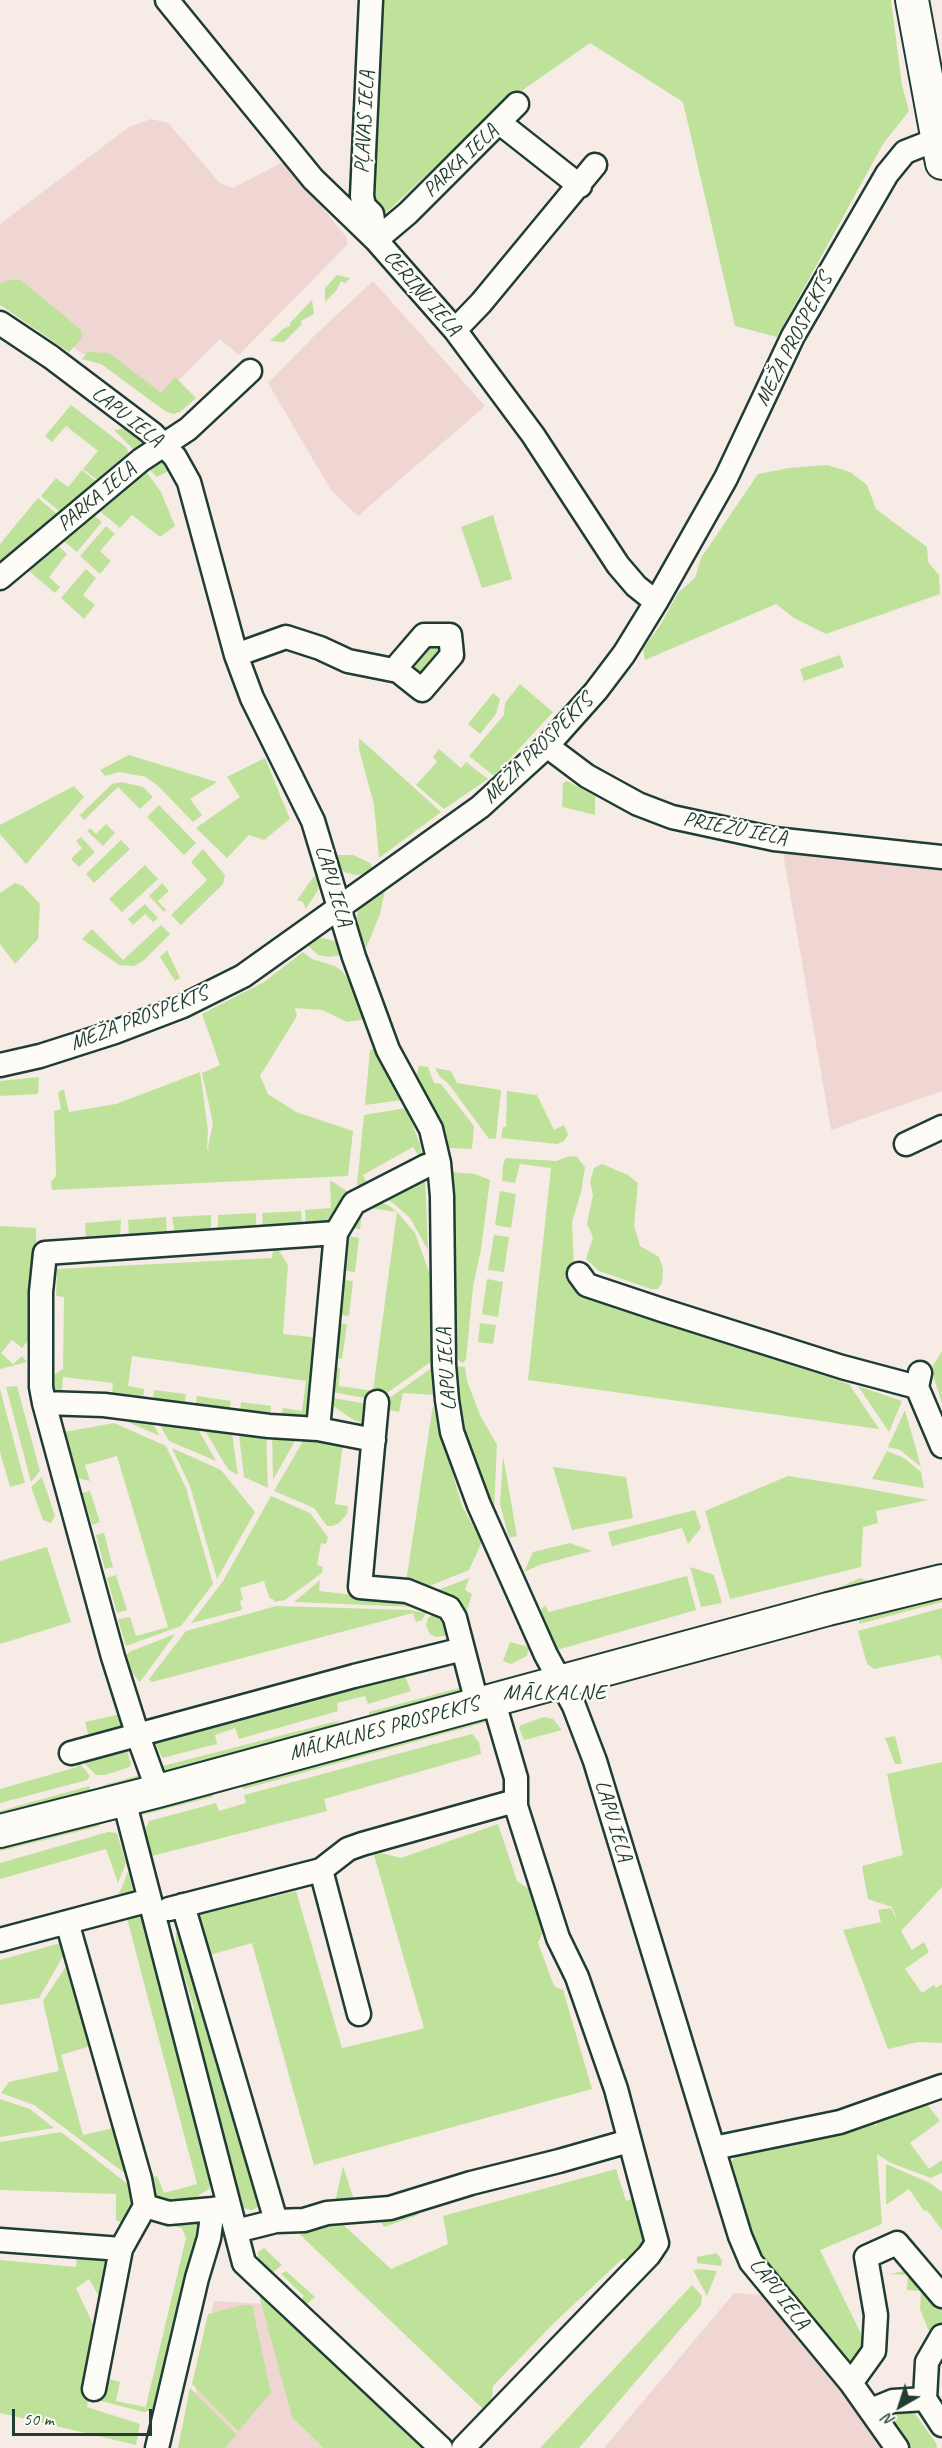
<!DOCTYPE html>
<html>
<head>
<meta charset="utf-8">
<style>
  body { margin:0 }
  #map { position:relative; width:942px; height:2448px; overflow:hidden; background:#f7ebe6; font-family:Caveat,sans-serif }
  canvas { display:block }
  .north { position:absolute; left:870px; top:2376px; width:60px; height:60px; -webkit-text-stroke:4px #fdfcf7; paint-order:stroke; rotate:219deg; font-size:16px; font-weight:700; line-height:24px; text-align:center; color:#1f3d34 }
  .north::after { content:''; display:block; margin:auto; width:21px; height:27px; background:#1f3d34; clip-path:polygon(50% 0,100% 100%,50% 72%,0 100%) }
  .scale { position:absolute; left:12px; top:2409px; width:140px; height:27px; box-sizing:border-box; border:3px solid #1f3d34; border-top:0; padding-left:8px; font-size:18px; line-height:21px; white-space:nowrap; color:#1f3d34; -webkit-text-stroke:4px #fdfcf7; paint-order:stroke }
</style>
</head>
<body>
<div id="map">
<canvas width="942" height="2448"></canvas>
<div class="north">N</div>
<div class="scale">50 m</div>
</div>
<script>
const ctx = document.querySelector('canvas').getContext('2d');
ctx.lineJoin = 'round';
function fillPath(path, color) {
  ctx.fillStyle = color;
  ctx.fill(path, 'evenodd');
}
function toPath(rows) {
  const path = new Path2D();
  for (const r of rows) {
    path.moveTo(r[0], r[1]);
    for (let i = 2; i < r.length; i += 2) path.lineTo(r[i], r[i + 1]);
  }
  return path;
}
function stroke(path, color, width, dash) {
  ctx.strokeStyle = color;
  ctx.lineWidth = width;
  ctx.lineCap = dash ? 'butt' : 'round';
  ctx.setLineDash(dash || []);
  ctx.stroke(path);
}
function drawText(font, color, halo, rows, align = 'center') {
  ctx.font = font + ' Caveat,sans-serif';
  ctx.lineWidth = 4.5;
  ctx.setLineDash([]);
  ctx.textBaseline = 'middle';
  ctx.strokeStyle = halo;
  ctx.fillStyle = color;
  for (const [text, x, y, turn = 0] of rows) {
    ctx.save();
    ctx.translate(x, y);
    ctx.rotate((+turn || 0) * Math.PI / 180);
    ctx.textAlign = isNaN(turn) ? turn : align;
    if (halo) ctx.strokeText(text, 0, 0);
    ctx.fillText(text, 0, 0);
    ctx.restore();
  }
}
fillPath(toPath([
  [151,119,168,123,220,183,233,188,285,161,347,238,347,245,239,355,220,339,174,385,177,407,98,357,86,356,0,296,0,224,129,127],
  [373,281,485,406,358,516,331,490,268,383,315,335],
  [782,847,942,868,942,1091,831,1130],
  [734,2293,763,2295,840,2386,883,2448,604,2448],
  [214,2301,265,2304,418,2448,184,2448]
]), '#f0d6d2');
fillPath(toPath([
  [379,0,891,0,902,85,909,111,883,144,777,337,735,326,683,102,590,43,497,108,387,212,375,207],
  [337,275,350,278,345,283,341,281,336,291,325,302,325,288],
  [8,280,21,280,81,330,82,338,69,352,0,305,0,284],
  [312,300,314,314,301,321,302,324,284,342,270,341,283,329,290,326,290,323],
  [88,352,109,353,161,393,175,377,196,398,180,412,173,414,165,411,101,364,82,359],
  [71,405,126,447,130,456,103,479,96,479,83,469,98,451,66,426,52,442,45,436],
  [139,426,146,438,146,443,137,453,114,430],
  [158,458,166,459,178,466,157,477,150,470,148,462],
  [827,465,850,472,867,485,876,509,927,547,928,562,939,575,940,594,826,634,794,618,776,604,645,660,643,649,661,624,678,593,695,578,701,558,758,474,789,468],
  [143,467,161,492,175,526,160,537,132,515,120,528,96,508],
  [82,470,97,482,65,516,41,496,56,478,68,487],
  [38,498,62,518,0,566,0,544],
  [91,513,102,522,77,552,61,539],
  [493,515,512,579,482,588,461,527],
  [106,526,115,534,100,551,111,561,100,574,80,556],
  [55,543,67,554,49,577,60,587,55,593,23,566],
  [86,569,96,578,83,595,95,605,84,619,61,598],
  [437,644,443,653,423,673,419,672,415,668,416,662,429,645],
  [840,655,844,667,804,681,800,669],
  [520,684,553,712,494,776,469,756,504,715,505,703],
  [493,693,500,699,496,714,480,734,468,724],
  [359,738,441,812,379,858,374,805,359,749],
  [439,749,461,768,466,762,488,779,444,809,416,785,437,762,433,757],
  [129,755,217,782,190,799,202,815,193,822,158,786,146,777,120,772,105,776,100,770],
  [265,758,290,819,264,840,249,835,227,858,196,828,240,797,227,777],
  [567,781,595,796,595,815,562,807,563,783],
  [122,782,143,787,153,797,140,809,118,787,84,820,80,815,112,784],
  [74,786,84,797,26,864,0,834,0,825],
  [159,805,196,843,184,855,147,817],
  [106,824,115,833,103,846,87,831,90,828,96,834],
  [81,837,95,852,79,867,71,859,82,848,76,841],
  [121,840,130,849,94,883,86,874],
  [203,849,225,875,223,884,181,925,171,915,207,880,191,862],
  [335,855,353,855,370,863,374,870,363,874,355,875,344,872,331,858],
  [145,865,158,879,122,912,109,899],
  [314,876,319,882,318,890,306,909,303,902,297,900],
  [15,883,23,886,40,904,38,939,15,964,0,944,0,893],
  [162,883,169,891,158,901,166,910,164,912,149,896],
  [384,889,385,890,380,914,367,946,363,949,355,927,358,911],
  [145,904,158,918,153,922,145,914,133,925,128,919],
  [161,925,170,934,144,960,134,966,119,965,82,939,92,929,123,960],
  [323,938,334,941,342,948,345,954,330,957,318,955,304,942],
  [167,950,180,978,175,981,160,957],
  [303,952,312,959,335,966,342,971,349,981,366,1019,347,1022,322,1010,295,1008,297,1016,260,1076,268,1094,296,1112,353,1131,348,1176,52,1190,51,1182,56,1176,54,1111,61,1109,58,1093,61,1090,64,1090,69,1112,116,1104,200,1072,208,1130,207,1148,209,1155,208,1147,213,1123,202,1073,220,1065,202,1014,264,982],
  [377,1047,402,1100,365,1105,370,1050],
  [419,1066,428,1067,434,1083,441,1084,474,1126,472,1149,448,1148,439,1122,416,1077],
  [435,1068,451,1071,457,1083,501,1090,496,1138,489,1139,448,1083,440,1077],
  [39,1077,38,1094,0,1096,0,1081],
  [507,1091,537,1095,554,1130,564,1125,568,1135,564,1141,557,1144,501,1138,503,1127,506,1127],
  [406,1108,420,1144,423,1162,413,1147,363,1175,368,1185,363,1187,357,1185,364,1115],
  [570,1156,577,1157,585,1167,581,1192,572,1222,575,1292,849,1384,879,1429,528,1380,551,1168,520,1164,515,1183,502,1181,503,1164,506,1158,556,1161],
  [602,1164,628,1175,638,1183,634,1225,640,1246,659,1257,663,1269,662,1283,658,1289,651,1289,599,1271,586,1259,593,1237,587,1224,593,1195,590,1182,594,1168],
  [450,1172,475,1174,490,1180,481,1249,473,1287,466,1360,462,1363,457,1359,453,1330],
  [425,1175,428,1250,410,1218,393,1203,378,1195],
  [330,1180,353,1195,332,1222,306,1227,305,1210,331,1208],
  [500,1191,516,1194,511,1228,495,1225],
  [373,1199,390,1206,396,1212,363,1207,360,1229,345,1228,347,1217,356,1206,366,1200],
  [301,1211,302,1227,263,1230,262,1213],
  [397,1212,415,1233,429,1272,432,1361,377,1400,337,1393,327,1386,328,1365,340,1368,339,1386,373,1391],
  [256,1213,256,1230,218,1231,218,1215],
  [211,1215,211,1232,175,1235,172,1217],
  [166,1217,167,1234,129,1237,128,1220],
  [121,1220,120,1237,86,1238,85,1223],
  [0,1226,36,1228,37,1323,37,1330,22,1348,12,1340,1,1353,13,1364,22,1356,27,1362,0,1369],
  [344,1235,359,1238,355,1272,340,1270],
  [494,1235,509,1237,504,1272,488,1270],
  [274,1243,288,1265,283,1334,321,1338,310,1416,306,1422,280,1421,283,1408,302,1411,306,1381,132,1356,128,1386,144,1389,143,1401,112,1398,113,1383,63,1377,62,1392,51,1389,49,1378,63,1369,64,1297,56,1296,57,1269,272,1258],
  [337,1279,353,1281,349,1316,333,1314],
  [487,1279,503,1282,498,1317,482,1314],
  [333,1322,347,1324,342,1359,328,1357],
  [480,1323,496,1325,493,1344,478,1342],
  [942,1351,942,1403,931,1369],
  [456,1366,465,1367,467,1381,480,1415,497,1445,494,1511,464,1432],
  [433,1367,434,1395,403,1393,399,1412,380,1409,381,1404],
  [17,1386,40,1471,31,1482,6,1387],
  [858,1386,902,1401,889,1432],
  [0,1389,25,1483,10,1487,0,1452],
  [154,1390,186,1394,184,1407,153,1403],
  [197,1396,231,1401,229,1413,195,1409],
  [327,1397,368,1404,366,1425,352,1419,332,1405],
  [241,1402,271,1406,270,1418,240,1415],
  [433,1405,462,1506,482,1542,469,1570,427,1587,406,1582],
  [905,1410,921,1467,900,1450,888,1447],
  [146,1413,160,1436,116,1417],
  [155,1416,193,1420,216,1461,169,1441],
  [200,1422,231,1426,238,1475,229,1470,224,1463],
  [114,1423,166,1446,186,1488,213,1584,181,1626,126,1646,118,1619,130,1617,136,1636,168,1627,117,1456,85,1465,90,1481,77,1478,64,1432],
  [238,1427,266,1430,268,1488,244,1477],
  [272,1431,299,1434,273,1480],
  [306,1436,343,1443,335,1504,348,1506,347,1514,339,1523,332,1526,327,1526,314,1508,274,1491],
  [172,1448,221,1470,255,1512,217,1579,190,1486],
  [887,1451,904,1458,921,1472,924,1488,872,1479],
  [503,1456,517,1536,509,1538,500,1504],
  [553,1467,626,1477,633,1518,572,1530],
  [788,1476,858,1487,928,1500,876,1511,878,1523,863,1527,861,1567,730,1599,705,1511],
  [42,1477,55,1516,51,1523,43,1520,31,1487],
  [90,1491,100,1522,92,1525,82,1493],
  [271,1496,310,1513,328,1537,326,1544,321,1543,317,1565,323,1567,322,1573,285,1600,274,1602,273,1599,270,1599,264,1581,240,1588,243,1600,240,1601,242,1610,191,1623,223,1581],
  [695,1510,701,1528,688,1544,682,1528,612,1546,608,1532],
  [104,1533,113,1567,105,1569,96,1535],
  [570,1543,592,1551,542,1564,524,1572,533,1552],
  [47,1547,71,1622,0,1644,0,1561],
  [690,1567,714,1575,722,1603,701,1607],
  [116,1575,127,1610,117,1613,107,1578],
  [687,1576,696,1610,557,1650,541,1610,545,1605,549,1612],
  [469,1578,465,1590,472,1594,464,1620,435,1591],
  [860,1578,868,1581,871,1588,831,1599,831,1591],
  [320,1580,319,1591,415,1602,415,1607,294,1602],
  [942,1592,942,1602,859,1624,859,1619,864,1612],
  [276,1606,410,1610,426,1613,422,1620,416,1622,413,1613,152,1682,149,1679,186,1631],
  [942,1608,942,1661,940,1655,874,1669,867,1664,858,1631],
  [433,1614,437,1615,449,1635,436,1637,430,1634,426,1625,428,1618],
  [175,1634,140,1682,128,1669,125,1657,129,1652],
  [510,1642,529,1647,527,1656,511,1664,503,1661],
  [403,1672,411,1691,368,1704,365,1696,337,1703,338,1711,239,1739,235,1728,215,1735,217,1744,162,1758,153,1738],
  [463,1687,459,1697,406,1709,369,1715,369,1712],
  [120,1714,124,1734,91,1745,85,1722],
  [485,1716,490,1721,244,1789,240,1786,271,1767],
  [544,1717,553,1719,562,1730,524,1740,519,1728,521,1725],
  [341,1720,322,1732,164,1779,159,1767],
  [472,1734,479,1742,481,1754,324,1799,327,1811,152,1856,145,1830,149,1821,216,1803,219,1811,246,1803,244,1795],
  [895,1736,902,1764,895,1764,885,1738],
  [126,1748,131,1763,130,1767,105,1775,96,1775,80,1759],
  [77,1760,90,1776,87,1780,0,1803,0,1789,77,1767,75,1762],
  [942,1762,942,1887,901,1931,912,1950,924,1942,929,1952,905,1969,922,1993,934,1985,936,1988,942,1984,942,2043,918,2042,888,2049,843,1930,881,1922,878,1910,891,1908,898,1923,892,1907,868,1899,862,1866,903,1855,887,1774],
  [140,1775,138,1784,103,1794,101,1788,104,1785],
  [89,1786,93,1797,0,1821,0,1811],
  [214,1793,212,1797,138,1816,139,1810],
  [97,1816,100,1826,0,1851,0,1842],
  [498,1824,517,1881,534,1892,544,1929,538,1943,554,1986,563,1990,592,2089,314,2165,252,1943,206,1956,189,1906,265,1886,269,1898,296,1891,342,2048,418,2030,424,2028,374,1855,381,1853,401,1858],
  [108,1832,117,1833,126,1863,118,1883,106,1849,0,1879,0,1863],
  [128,1871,133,1891,117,1898,124,1882],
  [140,1910,211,2180,209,2189,186,2203,161,2202,153,2196,147,2179,157,2176,164,2193,197,2184,125,1911],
  [184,1926,264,2204,252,2210,241,2208,190,2020,194,2008,176,1949,176,1933],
  [64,1942,66,1951,39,1998,0,2005,0,1960],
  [69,1962,90,2046,61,2055,83,2135,113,2128,131,2178,34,2105,1,2093,9,2082,59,2071,43,2001],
  [0,2099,30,2109,54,2128,0,2137],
  [926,2103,940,2121,910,2143,929,2169,942,2160,942,2173,931,2178,891,2163,877,2154,882,2224,820,2250,868,2348,851,2376,758,2256,730,2164,738,2152,874,2118,875,2127,881,2118],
  [61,2132,134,2189,134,2204,125,2225,116,2220,116,2194,0,2190,0,2142],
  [886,2164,930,2183,942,2192,942,2230,927,2210,924,2211,909,2189,886,2205],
  [343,2166,355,2203,334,2207],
  [616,2169,626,2201,636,2198,649,2234,636,2260,622,2259,553,2324,493,2386,492,2400,483,2409,293,2228,336,2218,391,2269,448,2244,443,2216],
  [416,2208,418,2215,384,2227,379,2219],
  [199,2219,201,2225,160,2402,149,2411,144,2412,101,2401,99,2396,103,2377,120,2382,116,2401,145,2407,145,2410,186,2238,182,2228,164,2224,164,2221],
  [264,2248,282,2265,271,2274,258,2262,258,2252],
  [78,2251,112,2255,106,2290,98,2295,89,2279,76,2288,97,2333,87,2407,140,2424,136,2445,0,2413,0,2260,76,2267],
  [717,2253,722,2261,721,2266,697,2263,697,2257],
  [700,2269,717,2271,707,2296,693,2270],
  [909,2270,942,2310,942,2324,932,2339,920,2309,921,2291,907,2290,908,2275,890,2274],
  [286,2271,315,2297,303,2307,299,2302,304,2296,281,2274],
  [692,2285,702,2296,701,2305,579,2448,540,2448],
  [258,2291,421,2448,324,2448,292,2417],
  [243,2305,252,2305,271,2393,238,2431,192,2384,208,2314],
  [190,2388,237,2435,224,2448,178,2448],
  [893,2408,911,2408,936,2443,937,2448,909,2448,888,2419]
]), '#bfe29b');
const street = toPath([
  [167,0,313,179,376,240,455,330,533,435,618,565,636,586,656,602],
  [371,0,362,196,364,206,372,214,376,239],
  [500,123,580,186],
  [376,240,408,213,517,104],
  [0,323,51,357,153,434,175,457,189,482,236,655,252,698,313,821,354,957,388,1050,431,1129,439,1163,442,1196,444,1365,447,1400,452,1432,479,1505,546,1655,574,1706,595,1761,740,2236,751,2262,851,2383,897,2448],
  [455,330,481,303,595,165],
  [0,578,141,460,188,429,250,371],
  [236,655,286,637,320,648,348,661,398,671,399,664,424,635,450,635,452,655,422,690,398,671],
  [547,746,587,776,638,804,672,817,774,839,942,857],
  [0,1065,40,1056,115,1032,183,1006,243,976,480,807,547,746,596,691,624,654,656,602,726,478,793,336,887,174,905,152,938,139],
  [906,1144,942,1127],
  [579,1274,587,1285,662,1310,842,1367,917,1387],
  [920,1373,917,1387,942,1446],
  [377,1402,360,1587,407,1591,449,1608,455,1618,477,1703],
  [44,1403,113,1657,138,1736,158,1791],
  [318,1429,269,1426,104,1405,44,1403,41,1387,41,1292,45,1253,336,1233],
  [374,1440,318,1429,336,1233,354,1203,426,1166,439,1163],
  [71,1753,354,1676,463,1649],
  [124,1800,244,2263,441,2448],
  [321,1870,348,1849,362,1844,515,1801],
  [183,1905,276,2221],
  [169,1909,321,1870,359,2014],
  [67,1922,140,2179,145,2206,121,2249,94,2389],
  [0,1940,150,1900],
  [714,2148,840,2122,942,2086],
  [145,2206,169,2213,213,2209,228,2206],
  [236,2231,276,2221,304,2220,327,2213,390,2208,471,2183,559,2161,629,2141],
  [0,2240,121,2249],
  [851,2383,874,2351,876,2315,866,2257,897,2243,942,2296],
  [925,2399,927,2362,942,2336],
  [871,2410,893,2401,925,2399,942,2425],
  [157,2448,197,2278,209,2238,213,2209],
  [463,2448,649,2255,657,2243,616,2089,577,1977,558,1938,516,1806,516,1778,493,1699]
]);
const secondary = toPath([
  [912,0,942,163],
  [0,1831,158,1791,828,1609,942,1581]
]);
stroke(street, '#1f3d34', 27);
stroke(secondary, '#1f3d34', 36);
stroke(street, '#fdfcf7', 22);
stroke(secondary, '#fdfcf7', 32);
drawText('21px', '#1f3d34', '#fdfcf7', [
  ["PĻAVAS IELA",365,122,-87],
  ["PARKA IELA",461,161,-44],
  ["CERIŅU IELA",422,293,49],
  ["MEŽA PROSPEKTS",794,340,-63],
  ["LAPU IELA",127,417,38],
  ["PARKA IELA",97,497,-40],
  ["MEŽA PROSPEKTS",538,749,-45],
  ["PRIEŽU IELA",735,829,11],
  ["LAPU IELA",333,886,73],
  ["MEŽA PROSPEKTS",139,1019,-21],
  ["LAPU IELA",447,1369,-94],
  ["MĀLKALNES PROSPEKTS",384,1729,-15],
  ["LAPU IELA",613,1821,73],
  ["LAPU IELA",779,2294,52]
]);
ctx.letterSpacing = '1.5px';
drawText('22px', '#1f3d34', '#fdfcf7', [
  ["MĀLKALNE",555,1693]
]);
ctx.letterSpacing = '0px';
</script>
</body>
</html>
